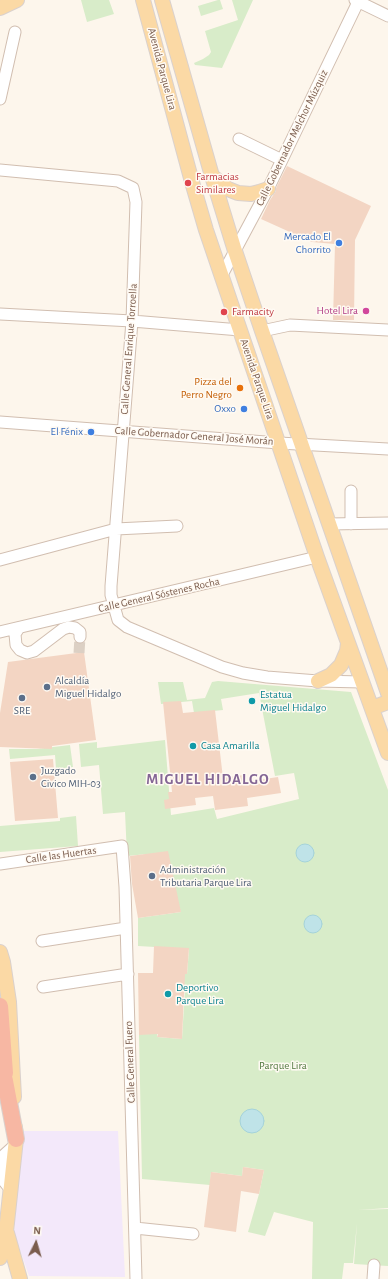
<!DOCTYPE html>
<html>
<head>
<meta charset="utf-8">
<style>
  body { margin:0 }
  #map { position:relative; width:388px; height:1279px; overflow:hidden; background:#fdf6ec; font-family:"Alegreya Sans",sans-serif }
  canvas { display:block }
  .north { position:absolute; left:16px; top:1223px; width:40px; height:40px; -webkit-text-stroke:3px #fffaf3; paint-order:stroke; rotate:5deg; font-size:11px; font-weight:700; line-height:16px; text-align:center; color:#7a5c4d }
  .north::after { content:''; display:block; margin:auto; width:14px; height:18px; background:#7a5c4d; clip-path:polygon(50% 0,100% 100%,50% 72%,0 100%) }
</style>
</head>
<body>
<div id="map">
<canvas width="388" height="1279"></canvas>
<div class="north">N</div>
</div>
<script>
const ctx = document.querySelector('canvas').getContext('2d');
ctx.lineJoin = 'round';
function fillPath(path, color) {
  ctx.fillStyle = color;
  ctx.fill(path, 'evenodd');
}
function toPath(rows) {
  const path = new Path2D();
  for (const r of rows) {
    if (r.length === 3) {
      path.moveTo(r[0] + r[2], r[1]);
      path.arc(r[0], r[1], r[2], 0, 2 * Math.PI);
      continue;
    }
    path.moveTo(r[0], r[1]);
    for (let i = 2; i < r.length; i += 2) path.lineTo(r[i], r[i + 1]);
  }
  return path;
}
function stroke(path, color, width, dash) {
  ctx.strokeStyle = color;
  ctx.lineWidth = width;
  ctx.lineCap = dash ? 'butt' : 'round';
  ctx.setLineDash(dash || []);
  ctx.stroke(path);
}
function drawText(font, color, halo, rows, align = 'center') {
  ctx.font = font + ' "Alegreya Sans",sans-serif';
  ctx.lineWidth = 3;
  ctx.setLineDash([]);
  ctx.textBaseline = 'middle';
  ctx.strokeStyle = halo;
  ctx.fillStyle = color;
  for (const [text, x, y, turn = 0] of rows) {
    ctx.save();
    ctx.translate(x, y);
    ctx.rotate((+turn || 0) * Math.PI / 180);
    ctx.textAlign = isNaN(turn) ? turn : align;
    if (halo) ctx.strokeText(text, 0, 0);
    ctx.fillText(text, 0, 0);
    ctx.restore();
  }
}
fillPath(toPath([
  [22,1131,118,1131,125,1277,29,1276,14,1233]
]), '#f3e8fa');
fillPath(toPath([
  [81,0,109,0,114,14,87,22],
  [218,0,220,0,223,9,201,16,198,6],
  [232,0,253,0,222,68,195,65,194,63,203,59,209,55,211,52,205,31,238,20],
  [218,681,351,692,388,790,388,1208,358,1210,388,1209,388,1266,354,1264,357,1223,353,1263,344,1263,342,1279,312,1279,313,1222,274,1212,265,1236,248,1232,259,1194,264,1170,243,1167,242,1176,211,1172,210,1185,142,1179,139,1035,160,1000,157,1037,182,1039,185,989,166,973,187,974,189,949,138,946,138,918,181,912,147,854,127,856,125,812,103,814,99,765,81,767,79,744,97,742,97,748,165,740,171,815,214,808,217,819,299,799,294,773,275,776,259,693,221,699,223,710,194,713,192,701,161,704,158,682,183,682,187,700,205,698,212,682],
  [70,745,73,767,56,769,55,755,10,759,9,749,37,749],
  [76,816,78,846,0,852,0,826,60,821,60,818]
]), '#d8ecc9');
const water = toPath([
  [305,853,9],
  [313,924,9],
  [252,1121,12]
]);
fillPath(water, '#bfe3e8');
stroke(water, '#a5d3da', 1);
fillPath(toPath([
  [287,166,371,206,355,240,354,320,333,320,335,244,312,242,261,219,270,200,276,191,276,188],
  [84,652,96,740,52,746,52,749,0,747,0,713,8,662],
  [181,701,183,713,215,710,223,778,244,775,245,782,278,777,281,793,247,798,248,806,215,810,213,796,195,798,196,805,165,809,164,800,169,799,168,792,172,792,163,702],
  [53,759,58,818,15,821,10,762],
  [168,851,181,912,138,918,132,884,130,856],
  [154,946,189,948,187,974,185,974,182,1039,157,1037,158,1034,139,1035,138,973,153,973],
  [243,1167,264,1170,259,1194,241,1191,236,1232,204,1227,211,1172,242,1176]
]), '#f3d5c3');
stroke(toPath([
  [79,653,80,637]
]), '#dcd0c4', 11, [11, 5.5]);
const minor = toPath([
  [355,0,388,16],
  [0,99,15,32],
  [239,139,282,160],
  [0,170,118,181,133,188,136,202,132,321,111,586,111,595,118,620,127,627,222,667,243,673,267,677,318,681,362,682],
  [222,275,268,189,359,0],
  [0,314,132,321,240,330],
  [262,331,290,325,388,330],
  [0,422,279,443,388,449],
  [329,524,388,523],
  [351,524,351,491],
  [0,560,116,529,177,526],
  [19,628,15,634,16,645,20,650,27,653,34,651,63,629,69,627,75,628,80,632,80,637],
  [0,632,317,557],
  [0,864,122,846,125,887,136,1279],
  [42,941,126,928],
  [43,987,128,974],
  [11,1190,2,1179,4,1155,15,1145],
  [135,1228,193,1234],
  [373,1279,374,1265]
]);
const major = toPath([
  [143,0,192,182,206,230,317,557,388,753],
  [162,0,212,176,235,251,262,331,388,693],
  [0,8,17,0],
  [212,176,228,189,238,193,251,194,259,192,268,189],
  [318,681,331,675,341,665,347,651,348,643],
  [372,708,388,702],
  [0,952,3,962,9,1002,14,1097],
  [7,1233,20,1279],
  [0,1258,6,1232,16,1139,15,1127]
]);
const highway = toPath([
  [0,1006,5,1073],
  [0,1063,5,1081,16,1139]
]);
stroke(minor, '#d1beb0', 13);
stroke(major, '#dad1cd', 16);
stroke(highway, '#dad1cd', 18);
stroke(minor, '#fff', 11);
stroke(major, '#fbd9a5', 14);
stroke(highway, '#f7b7a3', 16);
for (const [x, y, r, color] of [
  [188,183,4,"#e0444e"],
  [339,243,4,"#3f7fe0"],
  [366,311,4,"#d1479c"],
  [224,312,4,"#e0444e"],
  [240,388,4,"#e8710a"],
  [244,409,4,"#3f7fe0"],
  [91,432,4,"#3f7fe0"],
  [47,687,4,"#5c6f8a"],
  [22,698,4,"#5c6f8a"],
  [252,701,4,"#0f9aa8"],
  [193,746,4,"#0f9aa8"],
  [33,777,4,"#5c6f8a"],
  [152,876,4,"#5c6f8a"],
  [168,994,4,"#0f9aa8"]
]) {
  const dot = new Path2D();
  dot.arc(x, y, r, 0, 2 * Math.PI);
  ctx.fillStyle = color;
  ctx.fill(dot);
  stroke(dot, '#fffaf3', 1.5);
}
drawText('11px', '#7a5c4d', '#fffaf3', [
  ["Avenida Parque Lira",162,69,75],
  ["Calle Gobernador Melchor Múzquiz",292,138,-64],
  ["Calle General Enrique Torroella",129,349,-86],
  ["Avenida Parque Lira",257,379,71],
  ["Calle Gobernador General José Morán",194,436,4],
  ["Calle General Sóstenes Rocha",159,595,-13],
  ["Calle las Huertas",61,855,-8],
  ["Calle General Fuero",130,1062,-92]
]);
drawText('11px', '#be3a42', '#fffaf3', [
  ["Farmacias",196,177],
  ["Similares",196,190],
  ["Farmacity",232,312]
], 'left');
drawText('11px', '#366cbe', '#fffaf3', [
  ["Mercado El",331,237],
  ["Chorrito",331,250],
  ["Oxxo",236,409],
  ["El Fénix",83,432]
], 'right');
drawText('11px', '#b23c85', '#fffaf3', [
  ["Hotel Lira",358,311]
], 'right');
drawText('11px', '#c56008', '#fffaf3', [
  ["Pizza del",232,382],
  ["Perro Negro",232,395]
], 'right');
drawText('11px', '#4e5e75', '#fffaf3', [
  ["Alcaldía",55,681],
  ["Miguel Hidalgo",55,694],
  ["SRE",22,711,"center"],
  ["Juzgado",41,771],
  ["Civico MIH-03",41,784],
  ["Administración",160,870],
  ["Tributaria Parque Lira",160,883]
], 'left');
drawText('11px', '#0d838f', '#fffaf3', [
  ["Estatua",260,695],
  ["Miguel Hidalgo",260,708],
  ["Casa Amarilla",201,746],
  ["Deportivo",176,988],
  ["Parque Lira",176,1001]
], 'left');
drawText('11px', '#537a41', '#fffaf3', [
  ["Parque Lira",283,1066]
]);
ctx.letterSpacing = '1px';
drawText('bold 15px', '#846695', '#fffaf3', [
  ["MIGUEL HIDALGO",208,779]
]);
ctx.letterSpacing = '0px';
</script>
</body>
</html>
